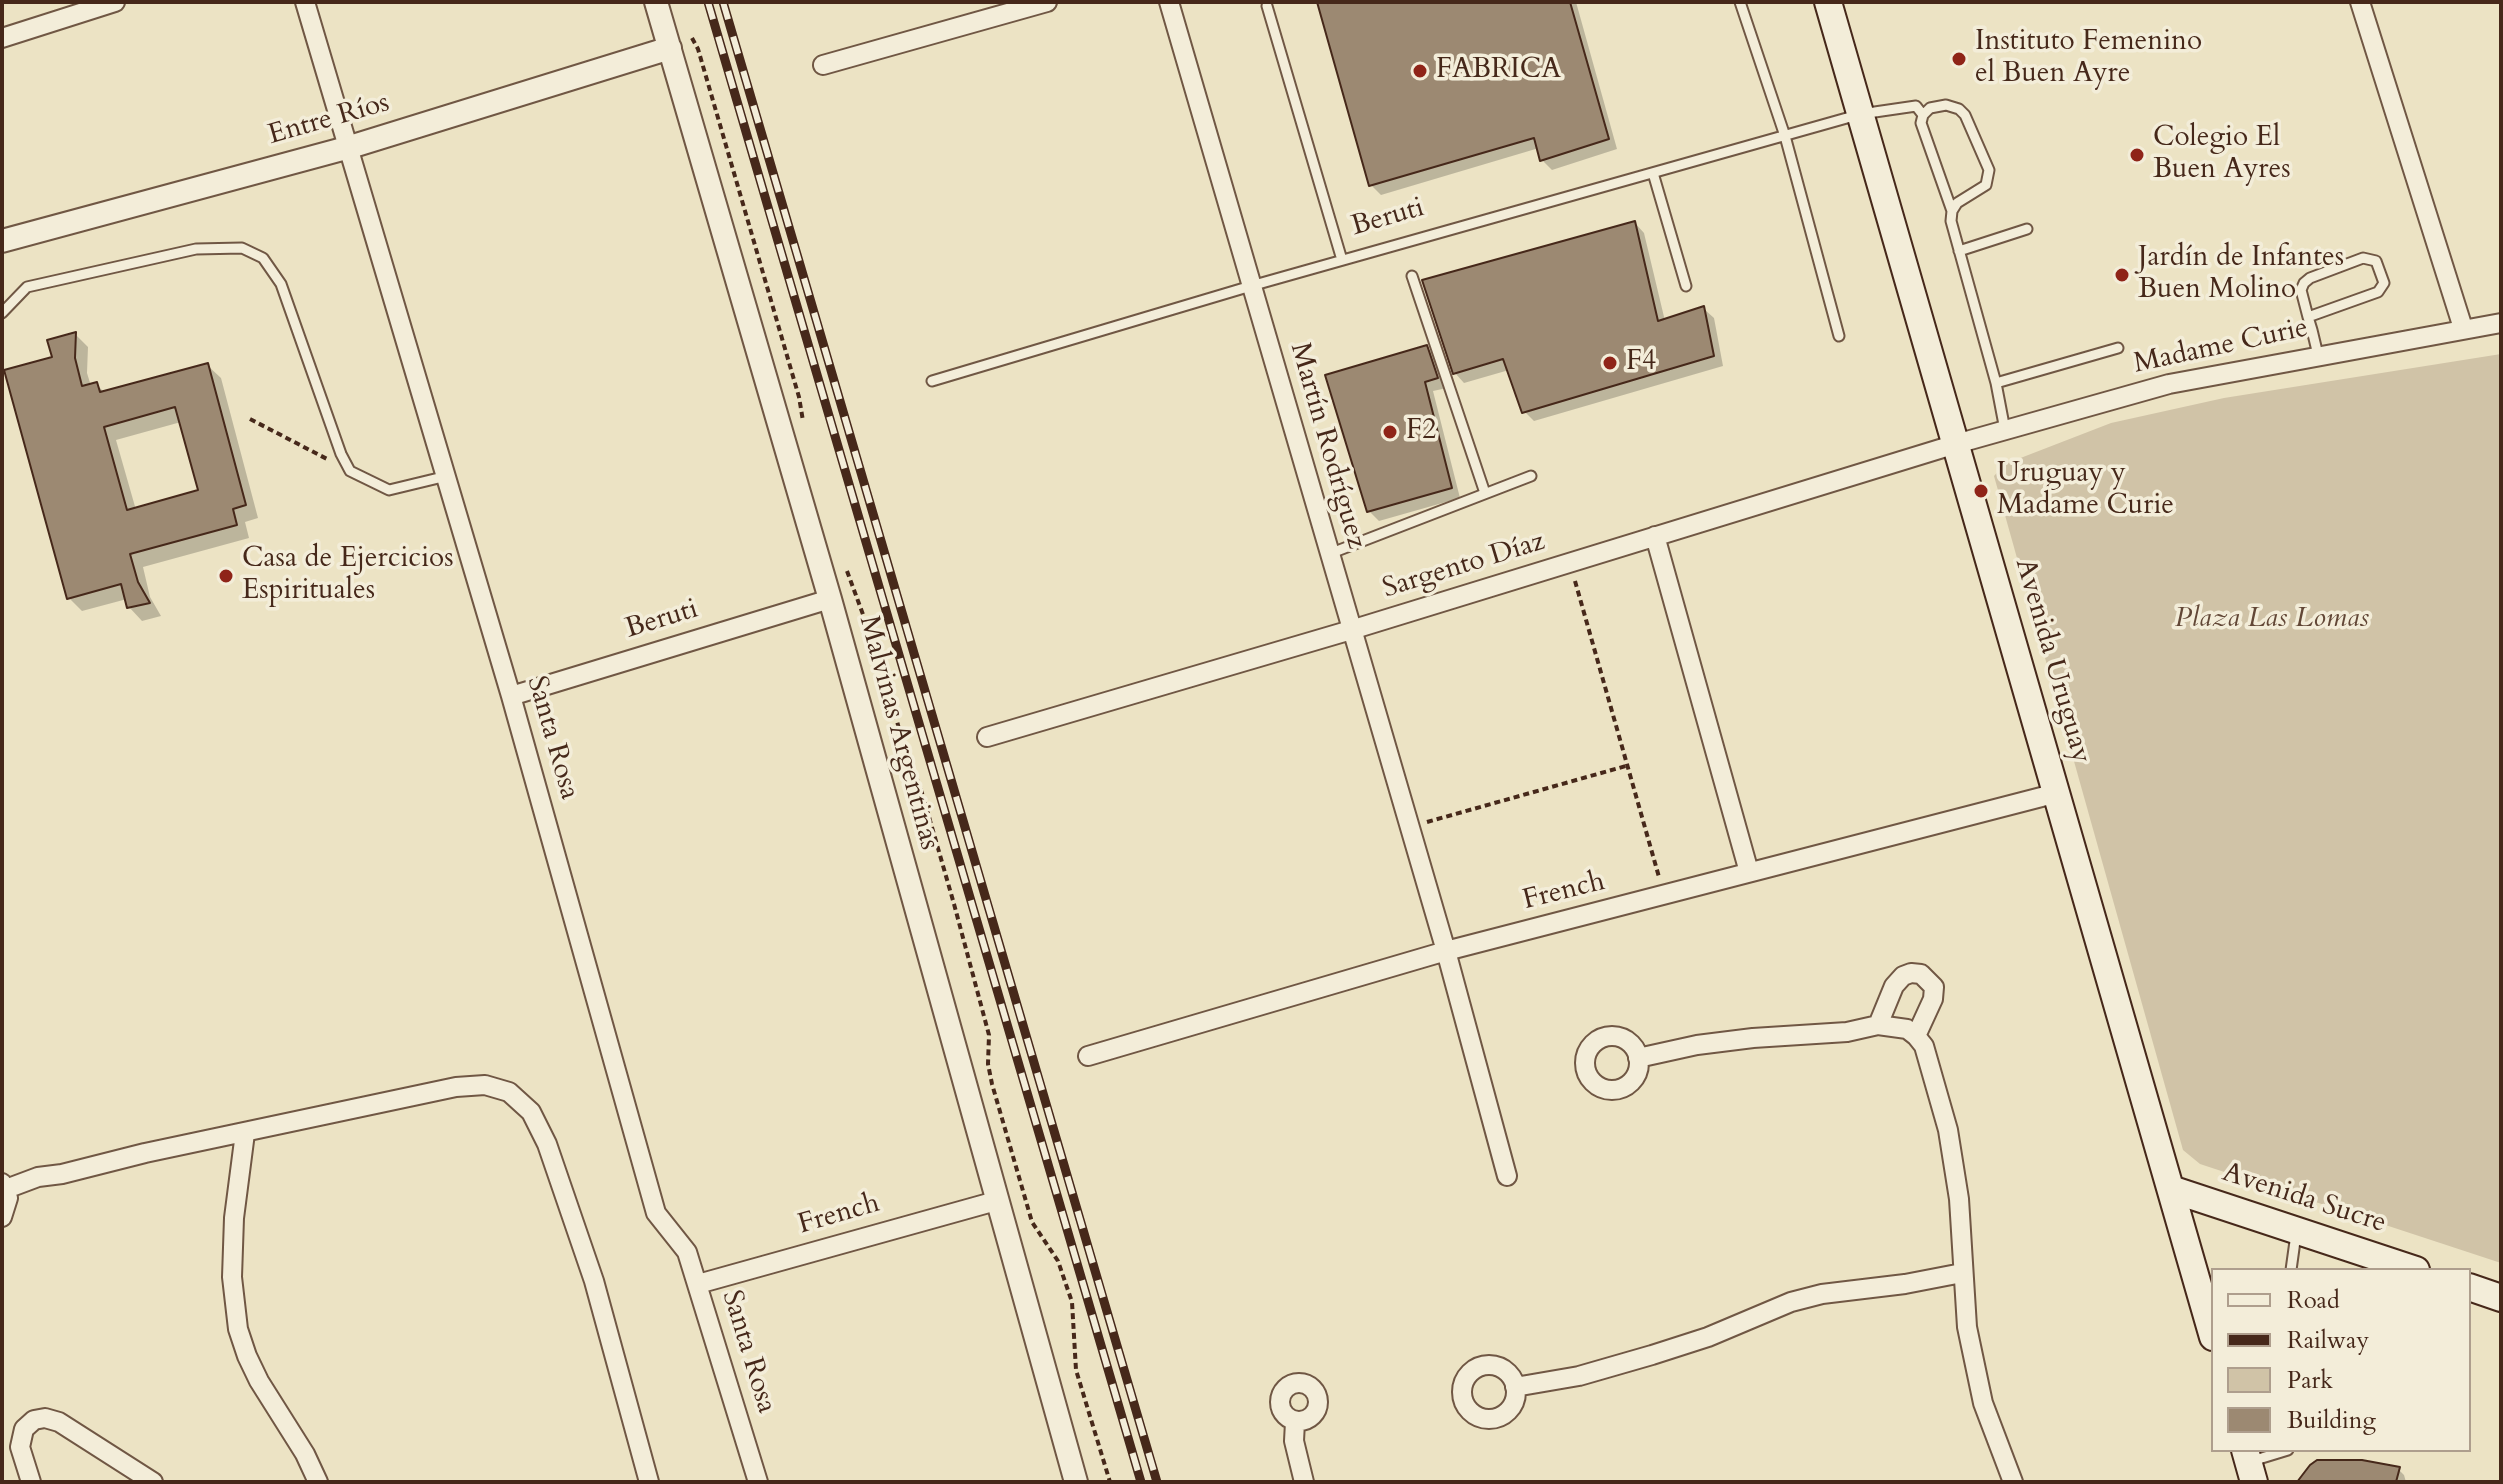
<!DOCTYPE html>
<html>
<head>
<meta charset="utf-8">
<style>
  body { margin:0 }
  #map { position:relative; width:2503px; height:1484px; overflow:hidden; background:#ece3c4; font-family:Cardo,serif }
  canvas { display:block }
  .frame { position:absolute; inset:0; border:4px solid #46281a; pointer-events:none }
  .legend { position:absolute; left:2211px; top:1268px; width:260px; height:184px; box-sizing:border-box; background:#f3edd9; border:2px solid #ae9e8d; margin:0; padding:10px 14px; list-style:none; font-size:24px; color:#46281a }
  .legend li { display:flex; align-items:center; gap:16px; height:40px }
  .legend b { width:40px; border:2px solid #ae9e8d }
</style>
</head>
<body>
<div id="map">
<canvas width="2503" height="1484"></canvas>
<div class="frame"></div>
<ul class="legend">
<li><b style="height:10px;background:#f3edd9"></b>Road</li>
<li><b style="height:10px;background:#46281a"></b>Railway</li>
<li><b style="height:22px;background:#d0c3a7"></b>Park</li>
<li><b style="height:22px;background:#9c8972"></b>Building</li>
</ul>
</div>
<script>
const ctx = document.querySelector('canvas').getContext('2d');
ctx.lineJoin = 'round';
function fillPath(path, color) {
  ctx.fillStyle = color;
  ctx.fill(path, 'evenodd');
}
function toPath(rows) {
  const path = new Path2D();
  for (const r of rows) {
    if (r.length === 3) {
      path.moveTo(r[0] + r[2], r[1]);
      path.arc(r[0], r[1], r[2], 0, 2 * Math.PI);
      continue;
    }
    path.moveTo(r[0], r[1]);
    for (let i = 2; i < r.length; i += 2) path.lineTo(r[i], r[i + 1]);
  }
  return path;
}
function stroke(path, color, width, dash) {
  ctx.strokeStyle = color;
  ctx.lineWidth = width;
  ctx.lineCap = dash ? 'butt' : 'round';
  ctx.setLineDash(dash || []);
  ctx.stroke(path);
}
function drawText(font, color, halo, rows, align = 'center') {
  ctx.font = font + ' Cardo,serif';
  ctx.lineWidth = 7;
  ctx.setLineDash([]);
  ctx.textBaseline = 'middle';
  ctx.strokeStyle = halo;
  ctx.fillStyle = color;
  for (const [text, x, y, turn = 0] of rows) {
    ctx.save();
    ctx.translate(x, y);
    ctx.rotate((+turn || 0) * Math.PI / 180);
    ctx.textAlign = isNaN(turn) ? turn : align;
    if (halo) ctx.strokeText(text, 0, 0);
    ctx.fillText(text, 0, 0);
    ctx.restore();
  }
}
fillPath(toPath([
  [2501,354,2501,1263,2200,1164,2183,1150,1994,476,2005,464,2111,423,2224,398]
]), '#d0c3a7');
fillPath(toPath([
  [1319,2,1576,2,1617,149,1552,170,1542,160,1539,148,1381,195,1371,185],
  [1635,223,1644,233,1665,321,1704,309,1714,318,1723,366,1534,421,1524,411,1509,370,1464,383,1455,373],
  [75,334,88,347,87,373,91,386,96,384,105,393,207,365,221,378,258,518,245,522,249,538,143,567,150,597,161,616,142,621,129,607,127,599,82,611,69,598,54,358],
  [181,422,201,492,136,510,116,440],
  [1427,347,1436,357,1447,388,1433,391,1460,498,1379,521,1369,511],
  [2398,1469,2404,1475,2406,1482,2303,1482]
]), '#0003');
const building = toPath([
  [1317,2,1570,2,1609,139,1540,161,1534,138,1369,186,1317,2],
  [1635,221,1658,321,1704,306,1714,356,1522,413,1503,359,1453,374,1422,280,1635,221],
  [76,332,75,358,82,386,97,382,100,392,208,363,246,505,233,509,237,525,130,554,138,582,150,603,127,608,121,584,67,599,4,370,52,357,47,340,76,332],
  [175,407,198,490,127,510,104,427,175,407],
  [1427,345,1438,378,1425,382,1452,488,1367,512,1325,375,1427,345],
  [2317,1460,2362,1460,2400,1467,2396,1482,2297,1482,2310,1465,2317,1460]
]);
fillPath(building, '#9c8972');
stroke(building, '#46281a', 2);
const service = toPath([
  [1740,2,1785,136,1839,336],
  [1267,6,1342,260],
  [1653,173,1686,286],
  [1952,211,1957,203,1986,185,1989,170,1965,115,1959,109,1946,105,1930,108,1923,115,1921,123,1952,211,1951,221,1996,383,2005,430],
  [1959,251,2027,229],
  [1412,276,1485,493],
  [2,313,27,287,196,249,242,248,263,258,281,284,341,454,350,471,389,490,447,476],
  [2308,317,2378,292,2384,283,2376,261,2363,258,2310,278,2304,283,2301,290,2308,317,2312,330,2318,355],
  [932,381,1251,286,1861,114,1916,106,1923,115],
  [1996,383,2118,348],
  [1329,554,1531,476],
  [2291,1270,2296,1234],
  [2252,1461,2288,1450]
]);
const minor = toPath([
  [305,2,511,696,656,1213,687,1252,758,1482],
  [1169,2,1446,951,1507,1176],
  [2360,2,2463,328],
  [2,38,115,2],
  [823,65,1047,2],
  [1655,536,1749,872],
  [511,696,830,599],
  [987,737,1351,630,1956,444,2169,384,2501,323],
  [1878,1025,1894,986,1903,976,1911,973,1921,974,1934,987,1933,999,1916,1036],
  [1612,1063,27],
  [1088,1056,1446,951,2057,793],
  [1638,1058,1697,1045,1753,1038,1847,1032,1878,1025,1907,1029,1916,1036,1924,1046,1948,1130,1959,1199,1967,1327,1983,1403,2013,1482],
  [245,1133,234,1218,232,1277,238,1329,247,1356,259,1381,305,1454,318,1482],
  [2,1183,8,1198,2,1217],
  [6,1189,38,1177,62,1174,145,1153,456,1087,485,1085,509,1092,531,1112,547,1144,594,1281,649,1482],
  [698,1284,996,1201],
  [1489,1392,27],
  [1299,1402,19],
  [1515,1387,1579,1376,1652,1355,1708,1337,1791,1302,1822,1294,1905,1284,1962,1273],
  [1295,1422,1294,1441,1304,1482],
  [31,1482,20,1447,24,1429,34,1420,45,1418,59,1422,153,1482]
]);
const tertiary = toPath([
  [656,2,830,599,1076,1482],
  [2,241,350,147,670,48]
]);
const secondary = toPath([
  [1828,2,2213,1337],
  [2171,1189,2416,1270],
  [2469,1287,2501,1298],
  [2245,1450,2254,1482]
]);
stroke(service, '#705744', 13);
stroke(minor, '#705744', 22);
stroke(tertiary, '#705744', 26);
stroke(secondary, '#46281a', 30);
stroke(toPath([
  [692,38,698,49,799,397,803,421],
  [250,419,327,459],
  [847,571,886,677,899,729,923,796,954,904,989,1035,988,1064,992,1084,1032,1222,1058,1261,1072,1302,1076,1370,1110,1482],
  [1575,581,1659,877],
  [1427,822,1626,766]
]), '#46281a', 4, [6, 4]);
stroke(service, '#f3edd9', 9);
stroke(minor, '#f3edd9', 18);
stroke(tertiary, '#f3edd9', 22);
stroke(secondary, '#f3edd9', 26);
const rail = toPath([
  [708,2,1141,1482],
  [723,2,1157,1482]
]);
stroke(rail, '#46281a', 9);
stroke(rail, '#f3edd9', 6, [18]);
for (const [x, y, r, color] of [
  [1959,59,8,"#8f2418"],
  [1420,71,8,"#8f2418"],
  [2137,155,8,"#8f2418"],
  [2122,275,8,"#8f2418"],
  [1610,363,8,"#8f2418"],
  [1390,432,8,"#8f2418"],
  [1981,491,8,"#8f2418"],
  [226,576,8,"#8f2418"]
]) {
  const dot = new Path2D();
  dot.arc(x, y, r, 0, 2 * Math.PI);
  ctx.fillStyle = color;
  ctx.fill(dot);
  stroke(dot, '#f3edd9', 3);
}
drawText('28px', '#46281a', '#f3edd9', [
  ["Instituto Femenino",1975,43],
  ["el Buen Ayre",1975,75],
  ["FABRICA",1436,71],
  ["Colegio El",2153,139],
  ["Buen Ayres",2153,171],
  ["Jardín de Infantes",2138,259],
  ["Buen Molino",2138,291],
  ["F4",1626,363],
  ["F2",1406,432],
  ["Uruguay y",1997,475],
  ["Madame Curie",1997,507],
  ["Casa de Ejercicios",242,560],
  ["Espirituales",242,592]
], 'left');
drawText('28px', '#46281a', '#f3edd9', [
  ["Entre Ríos",329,120,-16],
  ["Beruti",1388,218,-16],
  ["Madame Curie",2221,347,-12],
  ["Martín Rodríguez",1327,446,74],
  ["Sargento Díaz",1464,566,-17],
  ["Beruti",662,620,-17],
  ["Avenida Uruguay",2052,661,74],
  ["Malvinas Argentinas",898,733,75],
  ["Santa Rosa",552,738,74],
  ["French",1564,892,-14],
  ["Avenida Sucre",2304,1199,18],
  ["French",839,1215,-16],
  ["Santa Rosa",748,1352,73]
]);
drawText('italic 28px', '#624736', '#f3edd9', [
  ["Plaza Las Lomas",2272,620]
]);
</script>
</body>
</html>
